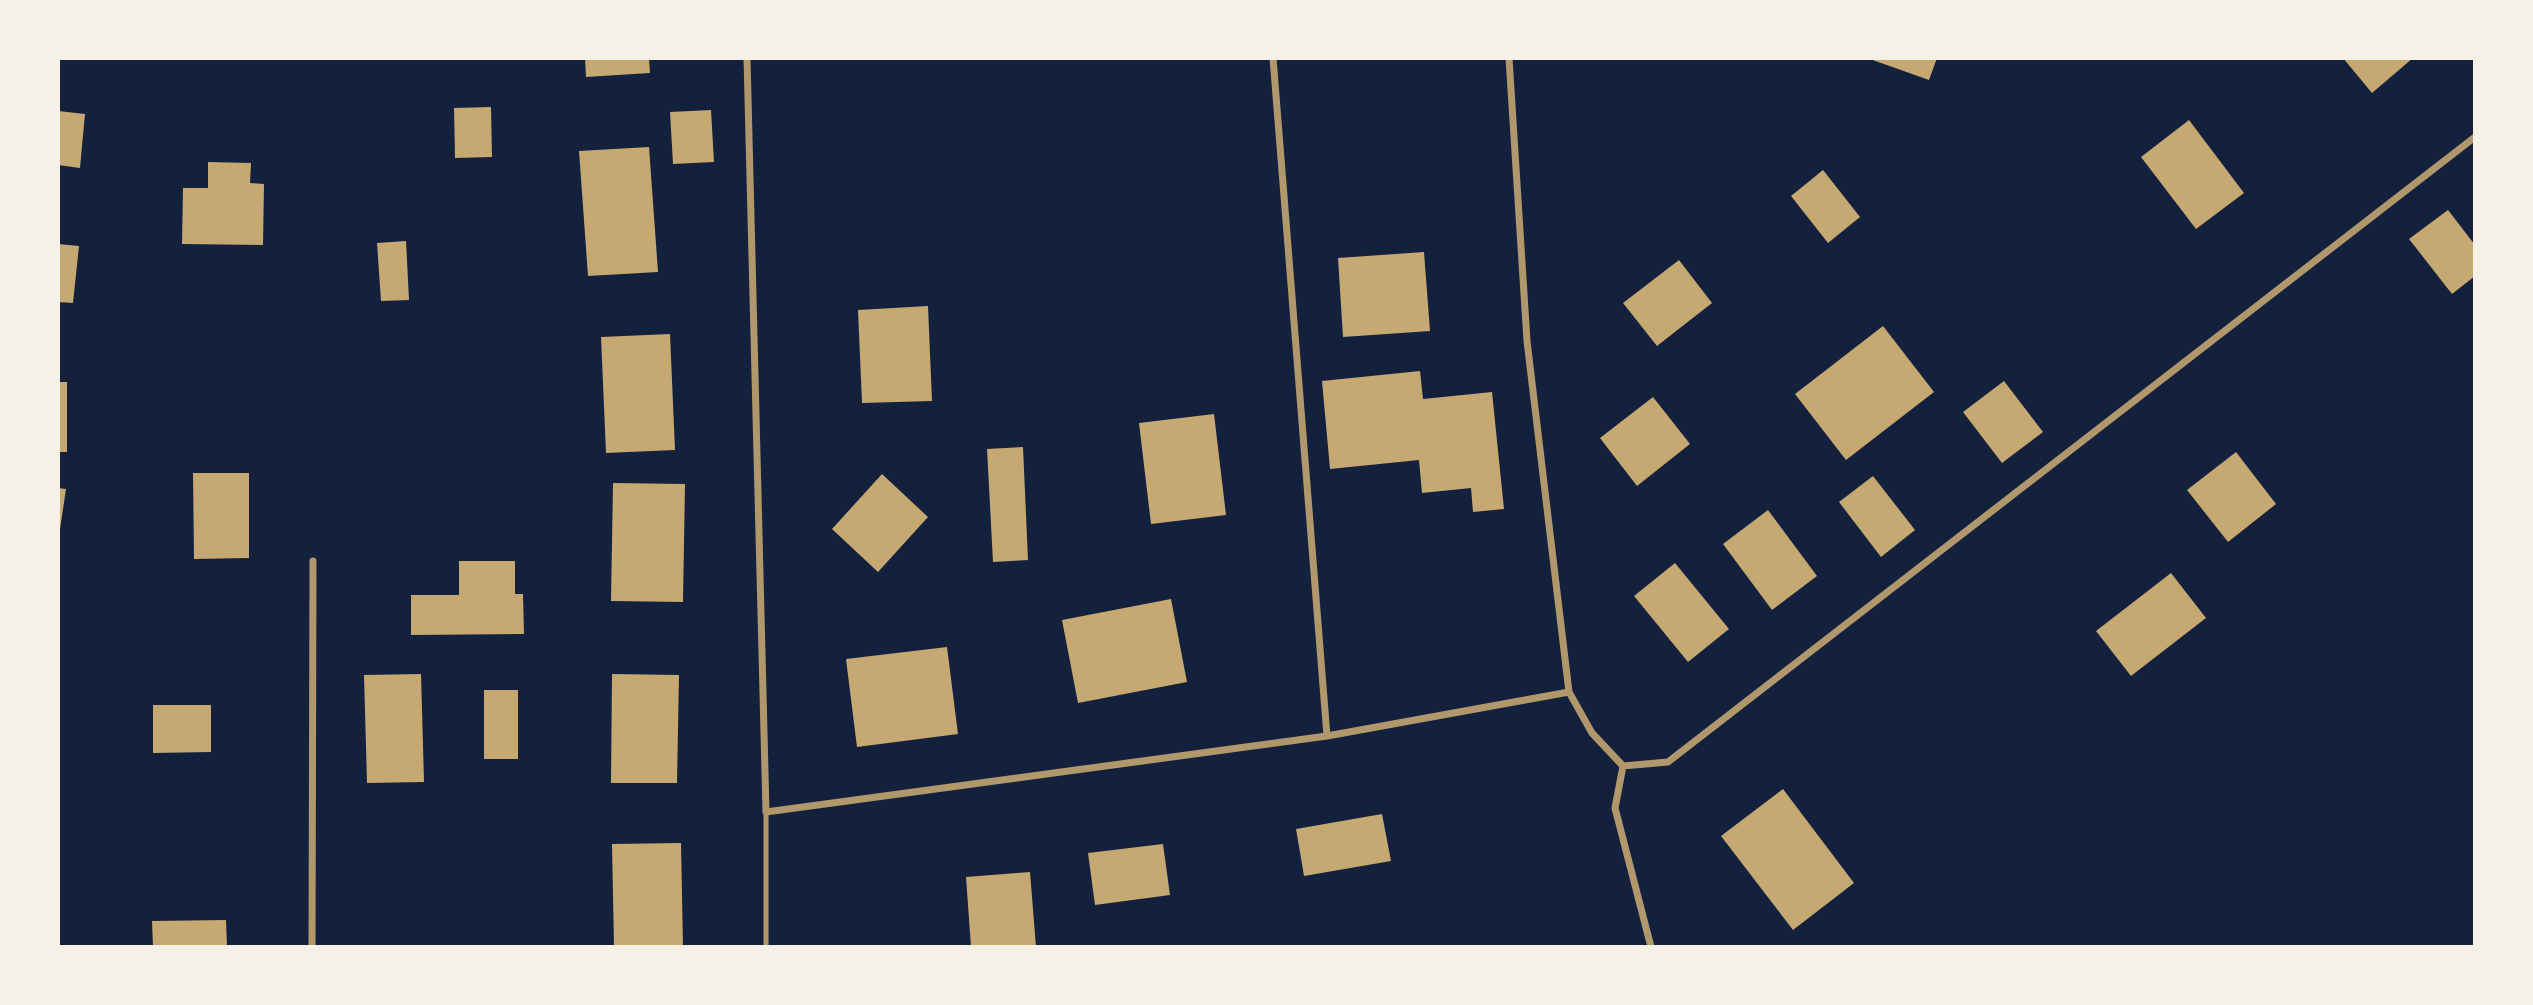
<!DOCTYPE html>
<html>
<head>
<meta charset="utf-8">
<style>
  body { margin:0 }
  #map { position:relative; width:2533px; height:1005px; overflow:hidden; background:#14213d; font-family:Roboto,sans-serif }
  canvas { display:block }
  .frame { position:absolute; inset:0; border:60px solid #f6f1e7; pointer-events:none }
</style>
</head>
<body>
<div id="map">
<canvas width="2533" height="1005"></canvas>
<div class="frame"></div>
</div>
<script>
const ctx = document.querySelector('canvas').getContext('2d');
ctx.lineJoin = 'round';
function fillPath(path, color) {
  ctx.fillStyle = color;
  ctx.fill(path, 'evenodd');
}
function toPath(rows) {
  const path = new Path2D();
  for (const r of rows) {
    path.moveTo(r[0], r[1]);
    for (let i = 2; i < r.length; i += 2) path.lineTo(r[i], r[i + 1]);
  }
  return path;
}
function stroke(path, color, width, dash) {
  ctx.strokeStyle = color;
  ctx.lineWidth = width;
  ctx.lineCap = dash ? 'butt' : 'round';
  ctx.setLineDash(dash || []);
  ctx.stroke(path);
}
fillPath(toPath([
  [585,58,649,58,650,73,586,77],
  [1867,58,1937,58,1929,80],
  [2343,58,2413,58,2372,93],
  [491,107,492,157,455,158,454,108],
  [711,110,714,162,673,164,670,112],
  [58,111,85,114,80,168,58,165],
  [2189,120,2244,193,2196,229,2141,157],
  [649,147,658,272,588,276,579,151],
  [208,162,251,163,250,183,264,184,263,245,182,244,183,188,208,188],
  [1823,170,1860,217,1828,243,1791,196],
  [2448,210,2475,245,2475,276,2452,294,2409,239],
  [406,241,409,300,381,301,377,243],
  [58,244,79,246,73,303,58,302],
  [1424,252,1430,331,1343,337,1338,258],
  [1679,260,1712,303,1657,346,1623,303],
  [928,306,932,401,862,403,858,310],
  [1883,326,1934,392,1846,460,1795,394],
  [670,334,675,450,606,453,601,337],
  [1420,371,1423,399,1492,392,1504,509,1473,512,1471,488,1422,493,1419,460,1330,469,1322,381],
  [2004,381,2043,432,2002,463,1963,412],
  [58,382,67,382,67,452,58,452],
  [1653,397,1690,444,1637,486,1600,438],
  [1214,414,1226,515,1151,524,1139,423],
  [1023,447,1028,560,993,562,987,449],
  [2236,452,2276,504,2228,542,2187,490],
  [193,473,249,473,249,558,194,559],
  [882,474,928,517,878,572,832,529],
  [1873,476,1915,530,1881,557,1839,502],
  [613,483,685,484,683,602,611,601],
  [58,488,66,489,59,536,58,536],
  [1768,510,1817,576,1772,610,1723,544],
  [459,561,515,561,515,594,523,594,524,634,411,635,411,595,459,595],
  [1675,563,1729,629,1688,662,1634,596],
  [2171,573,2206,618,2131,676,2096,631],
  [1171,599,1187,682,1078,703,1062,620],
  [947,647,958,734,857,747,846,659],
  [421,674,424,782,367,783,364,675],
  [612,674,679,675,677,783,611,783],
  [484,690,518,690,518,759,484,759],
  [153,705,211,705,211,752,153,753],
  [1783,789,1854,883,1793,930,1721,836],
  [1382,814,1391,861,1304,876,1296,829],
  [681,843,683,947,614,947,612,844],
  [1163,844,1170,895,1095,905,1088,853],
  [1030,872,1036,947,971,947,966,877],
  [226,920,227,947,153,947,152,921]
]), '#c6a872');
stroke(toPath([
  [766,947,766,812]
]), '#b1986c', 5);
stroke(toPath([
  [747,58,766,812,1327,736,1569,692],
  [1273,58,1327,736],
  [1509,58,1527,341,1569,692,1592,733,1623,766,1668,762,2475,137],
  [1623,766,1615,808,1651,947],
  [312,947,313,561]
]), '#b1986c', 7);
</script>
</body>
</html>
